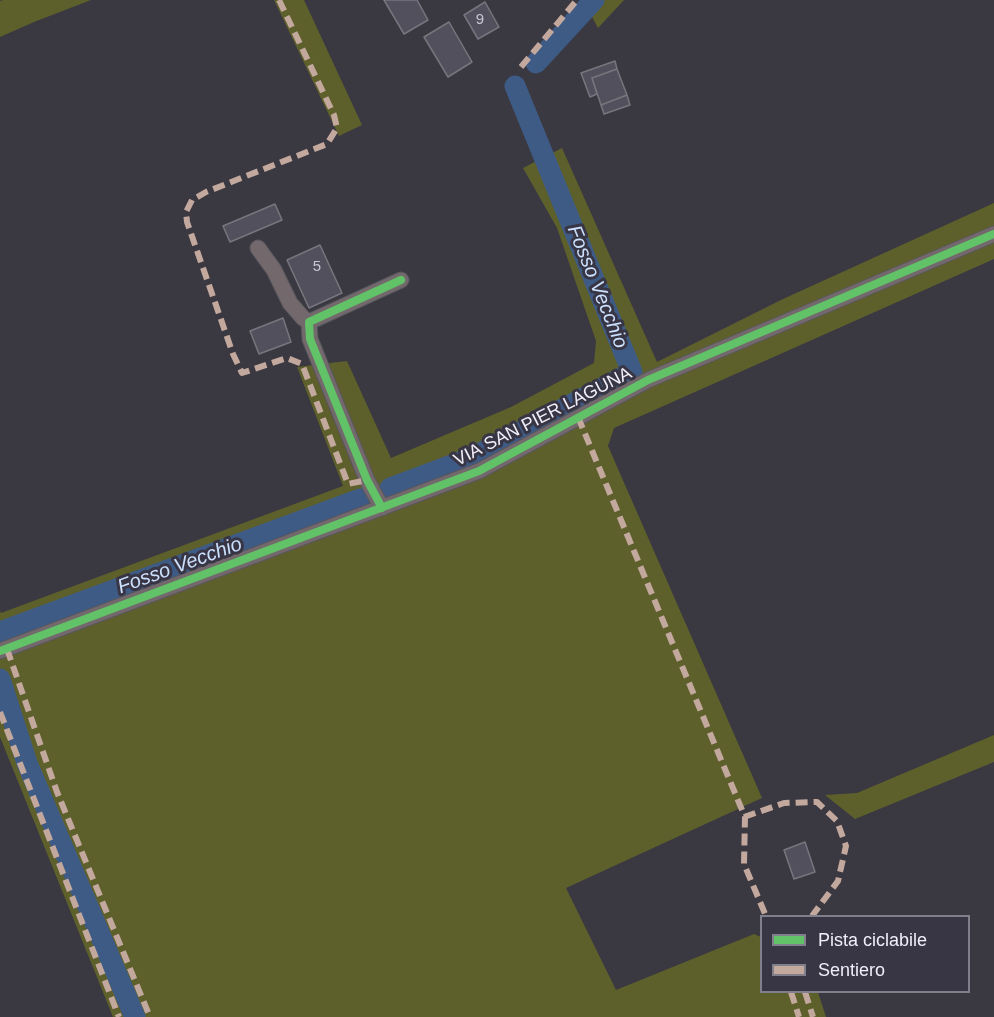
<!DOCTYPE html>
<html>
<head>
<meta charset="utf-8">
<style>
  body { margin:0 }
  #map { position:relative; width:994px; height:1017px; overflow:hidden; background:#3a3840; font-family:Helvetica,sans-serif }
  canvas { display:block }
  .legend { position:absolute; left:760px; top:915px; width:210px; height:78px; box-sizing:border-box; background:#383544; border:2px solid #827f8c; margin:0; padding:8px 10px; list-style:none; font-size:18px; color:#f0eef8 }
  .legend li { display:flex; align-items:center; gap:12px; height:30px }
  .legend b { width:30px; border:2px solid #827f8c }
</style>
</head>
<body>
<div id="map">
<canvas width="994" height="1017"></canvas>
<ul class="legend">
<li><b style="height:8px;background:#61c268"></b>Pista ciclabile</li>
<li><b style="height:8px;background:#c3a89e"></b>Sentiero</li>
</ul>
</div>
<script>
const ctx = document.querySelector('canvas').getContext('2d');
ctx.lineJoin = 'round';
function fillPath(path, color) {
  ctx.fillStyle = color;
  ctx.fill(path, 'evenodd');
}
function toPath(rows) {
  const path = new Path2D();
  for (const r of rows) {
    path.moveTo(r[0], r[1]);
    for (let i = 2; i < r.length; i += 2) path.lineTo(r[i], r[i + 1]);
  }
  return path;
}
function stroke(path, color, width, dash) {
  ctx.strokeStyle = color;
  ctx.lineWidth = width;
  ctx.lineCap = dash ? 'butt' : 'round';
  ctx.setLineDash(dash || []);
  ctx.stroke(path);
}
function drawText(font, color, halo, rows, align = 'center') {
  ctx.font = font + ' Helvetica,sans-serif';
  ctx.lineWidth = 6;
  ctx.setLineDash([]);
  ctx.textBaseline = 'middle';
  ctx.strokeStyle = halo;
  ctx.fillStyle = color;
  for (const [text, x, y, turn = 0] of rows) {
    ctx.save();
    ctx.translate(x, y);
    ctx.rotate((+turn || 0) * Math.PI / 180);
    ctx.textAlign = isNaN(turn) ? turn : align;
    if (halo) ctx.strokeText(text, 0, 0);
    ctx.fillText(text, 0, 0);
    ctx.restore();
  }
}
fillPath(toPath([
  [3,0,91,0,34,22,0,37,0,1],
  [274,0,304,0,362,125,339,136],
  [583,0,624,0,598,28],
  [562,148,657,362,783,299,994,203,994,259,614,428,608,446,762,798,566,888,616,990,754,934,761,937,762,992,818,992,826,1017,113,1017,0,737,0,611,1,613,343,486,297,367,347,361,391,458,511,407,594,363,596,341,557,228,523,168],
  [994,735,994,762,855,819,825,795,857,793]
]), '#5e602c');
stroke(toPath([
  [536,63,594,0],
  [390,488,473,457,632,372,515,86],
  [0,632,360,499],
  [0,679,27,763,135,1017]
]), '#3e5b86', 21);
const building = toPath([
  [384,0,417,0,428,20,404,34,384,0],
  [485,2,499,27,478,39,464,15,485,2],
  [449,22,472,62,448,77,424,37,449,22],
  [615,61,617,69,592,78,597,94,590,97,581,73,615,61],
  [617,69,627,95,601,105,592,78,617,69],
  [627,95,630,105,604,114,601,105,627,95],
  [275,204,282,220,230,242,223,226,275,204],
  [320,245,342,293,309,308,287,260,320,245],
  [283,318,291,342,259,354,250,331,283,318],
  [805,842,815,872,794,879,784,850,805,842]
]);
fillPath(building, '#53505e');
stroke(building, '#77767d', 1.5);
const minor = toPath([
  [258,248,274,270,290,303,303,318,309,322],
  [382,508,367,480,310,339,309,322,401,280],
  [0,651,479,471,648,380,994,234]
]);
stroke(minor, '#58565d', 17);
stroke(minor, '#73696c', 15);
stroke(toPath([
  [279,0,334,115,337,128,327,144,206,192,192,200,186,212,187,222,233,354,242,373,287,358,302,364,348,484,367,480],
  [521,67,577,0],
  [578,417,745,817,744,864,766,916],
  [7,649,57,792,150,1017],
  [0,712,119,1017],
  [744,817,784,803,817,802,837,821,846,846,838,881,812,916],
  [791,992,799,1017],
  [805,992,813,1017]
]), '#c3a89e', 6, [12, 6]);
stroke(toPath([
  [382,508,367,480,310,339,309,322,401,280],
  [0,651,479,471,648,380,994,234]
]), '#61c268', 8);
drawText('15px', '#c9c6d2', null, [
  ["9",480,20],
  ["5",317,267]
]);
drawText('18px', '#f0eef8', '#383544', [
  ["VIA SAN PIER LAGUNA",543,417,-27]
]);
drawText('italic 20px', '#cbe0fc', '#383544', [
  ["Fosso Vecchio",597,287,68],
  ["Fosso Vecchio",180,566,-20]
]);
</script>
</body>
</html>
